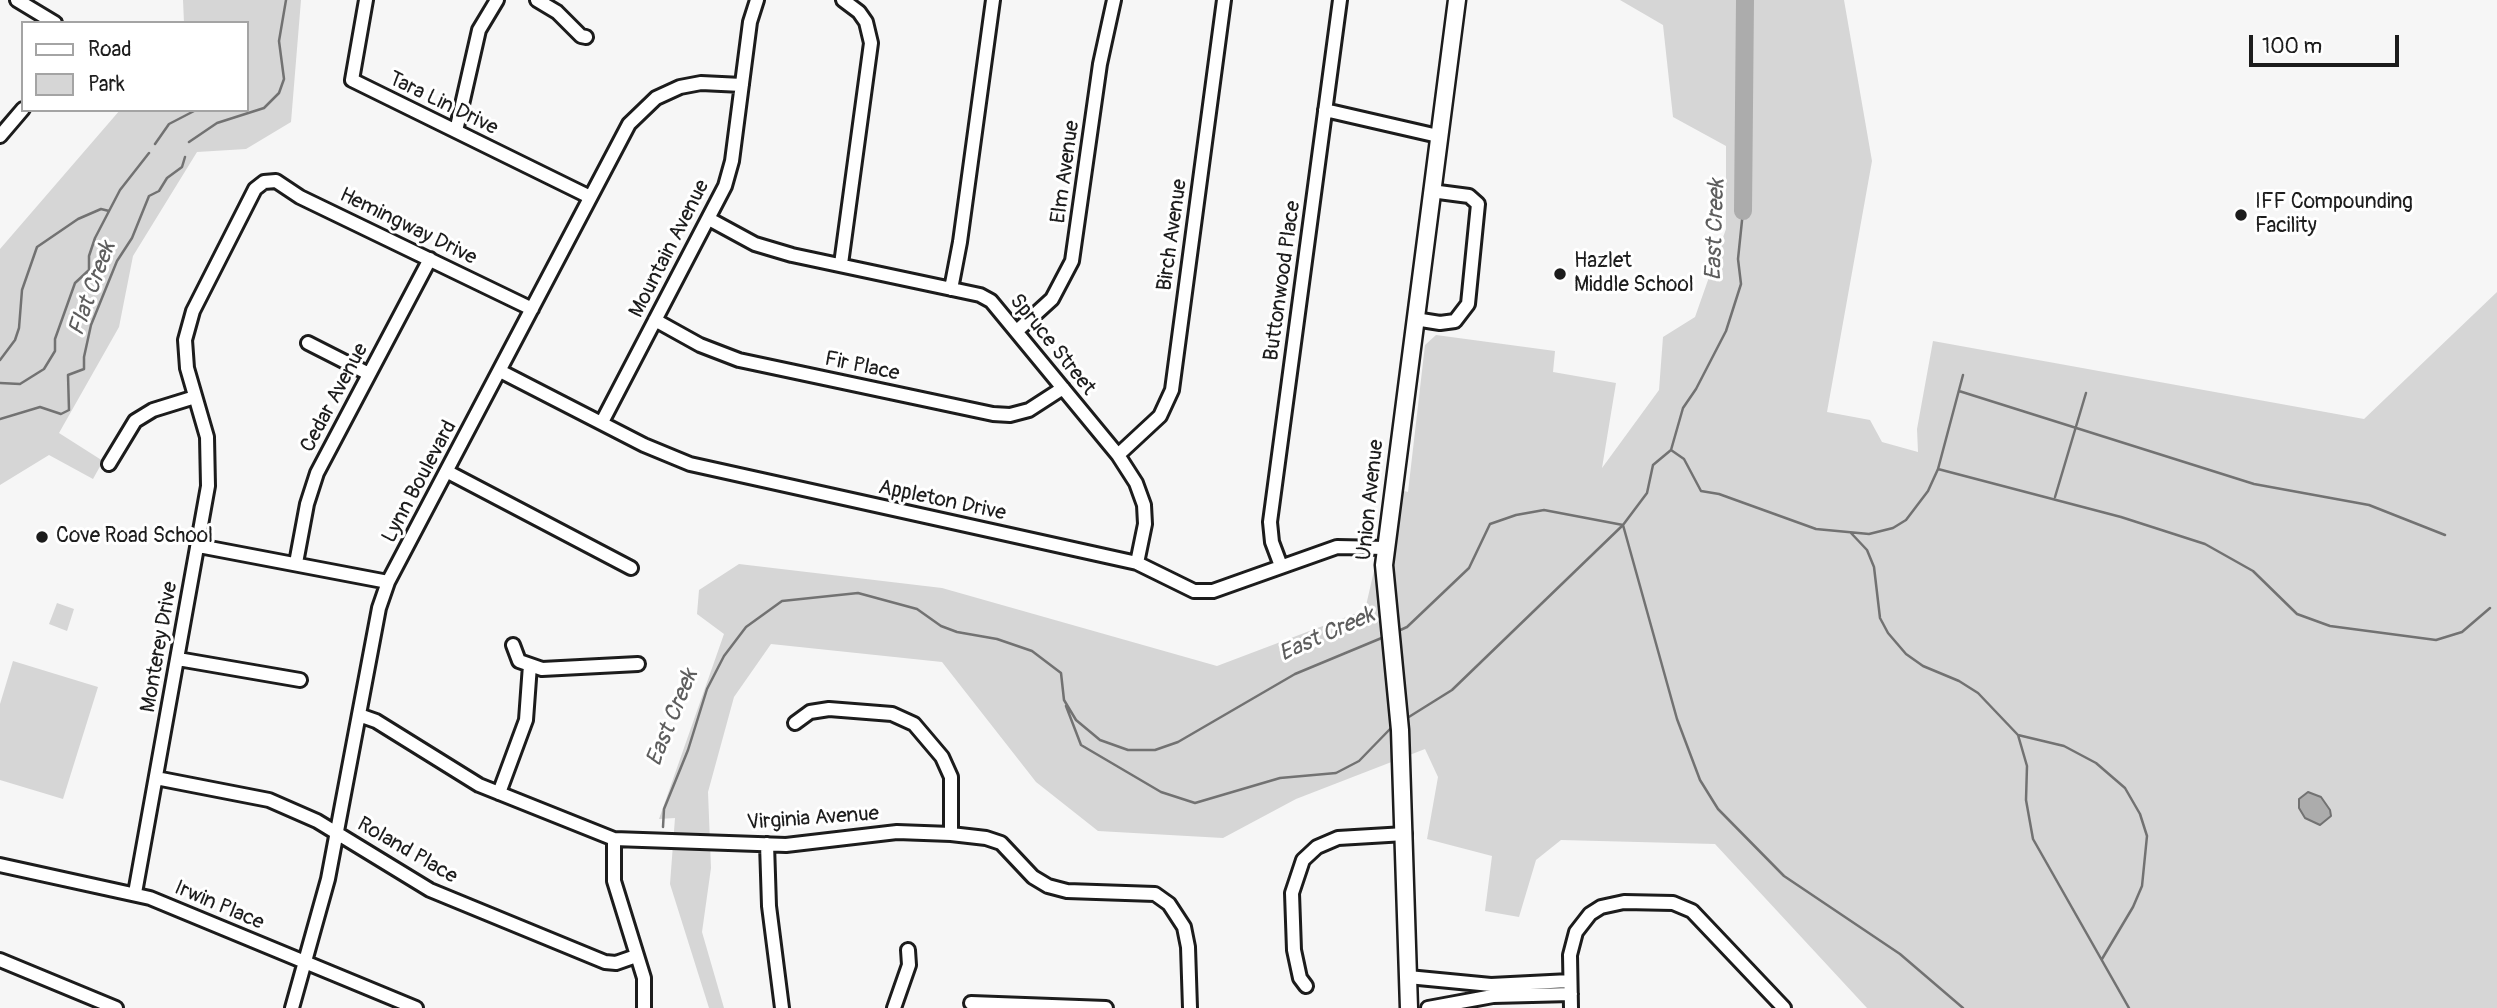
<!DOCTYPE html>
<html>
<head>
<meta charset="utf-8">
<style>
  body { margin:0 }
  #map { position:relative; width:2497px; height:1008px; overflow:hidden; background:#f6f6f6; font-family:Pangolin,sans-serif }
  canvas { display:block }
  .legend { position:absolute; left:21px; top:21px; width:228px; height:91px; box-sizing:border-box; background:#fff; border:2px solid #a4a4a4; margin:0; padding:9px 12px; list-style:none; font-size:21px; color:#1c1c1c }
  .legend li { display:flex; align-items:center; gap:14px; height:35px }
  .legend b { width:35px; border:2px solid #a4a4a4 }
  .scale { position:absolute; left:2249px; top:35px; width:150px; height:32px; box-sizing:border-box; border:4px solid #1c1c1c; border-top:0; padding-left:9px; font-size:21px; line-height:24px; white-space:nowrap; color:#1c1c1c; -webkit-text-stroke:5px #fff; paint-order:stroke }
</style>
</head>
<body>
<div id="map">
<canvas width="2497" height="1008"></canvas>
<ul class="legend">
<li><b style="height:9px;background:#fff"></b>Road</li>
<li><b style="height:19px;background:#d6d6d6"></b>Park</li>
</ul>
<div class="scale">100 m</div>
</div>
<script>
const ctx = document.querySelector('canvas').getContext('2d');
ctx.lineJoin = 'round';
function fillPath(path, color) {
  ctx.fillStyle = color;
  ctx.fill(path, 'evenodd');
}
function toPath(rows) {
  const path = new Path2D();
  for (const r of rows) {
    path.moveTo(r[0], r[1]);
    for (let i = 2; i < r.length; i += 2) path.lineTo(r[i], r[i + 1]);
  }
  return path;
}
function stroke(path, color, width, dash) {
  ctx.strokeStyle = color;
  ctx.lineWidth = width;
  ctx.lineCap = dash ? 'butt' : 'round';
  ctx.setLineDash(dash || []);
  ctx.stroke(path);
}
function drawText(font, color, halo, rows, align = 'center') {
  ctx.font = font + ' Pangolin,sans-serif';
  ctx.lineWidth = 6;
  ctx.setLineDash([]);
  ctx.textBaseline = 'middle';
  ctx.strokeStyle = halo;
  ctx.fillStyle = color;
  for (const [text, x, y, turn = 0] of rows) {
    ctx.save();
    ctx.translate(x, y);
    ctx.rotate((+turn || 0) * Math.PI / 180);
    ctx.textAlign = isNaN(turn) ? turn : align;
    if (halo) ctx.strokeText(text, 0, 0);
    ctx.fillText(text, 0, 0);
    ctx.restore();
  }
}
fillPath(toPath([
  [183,0,301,0,291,122,246,149,197,152,133,256,119,327,59,433,103,461,93,479,49,455,0,485,0,249,120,110,247,110,247,23,184,23],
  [1620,0,1844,0,1872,161,1827,412,1870,420,1882,442,1918,452,1917,429,1933,341,2364,419,2497,292,2497,1008,1867,1008,1715,844,1561,840,1536,860,1519,917,1485,911,1492,856,1427,839,1438,777,1425,749,1296,799,1223,838,1098,831,1036,782,942,662,771,644,734,697,708,792,711,868,702,932,724,1008,709,1008,670,884,675,818,659,819,724,634,697,614,699,590,739,564,942,588,1217,666,1365,610,1393,488,1408,492,1425,345,1436,335,1555,351,1553,372,1616,383,1602,468,1659,390,1663,337,1695,317,1726,229,1726,146,1673,117,1663,25],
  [57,603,74,609,67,631,49,624],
  [13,661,98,687,63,799,0,780,0,704]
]), '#d6d6d6');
const water = toPath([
  [2308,792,2321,797,2330,810,2331,816,2320,825,2305,818,2299,808,2299,799,2308,792]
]);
fillPath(water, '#acacac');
stroke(water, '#727272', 2);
stroke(toPath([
  [189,142,217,123,264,108,279,93,284,79,279,41,286,0],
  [155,144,169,124,196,110],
  [0,360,15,340,19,328,22,290,37,247,78,219,101,209,109,211],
  [0,383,20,384,44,369,55,351,55,339,75,283,89,270,89,256,95,238,120,190,149,153],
  [1959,391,2254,484,2369,505,2445,535],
  [0,419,40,407,61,414,69,410,68,375,84,369,84,357,91,325,117,261,132,238,149,196,159,191,167,178,182,167,185,157],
  [1671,450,1684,459,1701,491,1719,494,1816,529,1869,534,1893,528,1906,520,1928,491,1938,469,1963,375],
  [1938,469,2121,517,2205,544,2253,571,2297,614,2330,626,2436,640,2462,632,2490,608],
  [2055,497,2086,393],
  [1851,533,1867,550,1874,567,1880,618,1888,633,1906,654,1923,666,1959,681,1978,693,2018,735,2027,766,2026,800,2033,839,2129,1008],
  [1396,632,1407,627,1469,568,1490,524,1516,515,1544,510,1623,525,1647,493,1653,465,1671,450,1683,408,1696,389,1726,331,1741,284,1738,259,1743,211],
  [1066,706,1081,745,1161,792,1195,803,1280,778,1336,773,1359,761,1392,727],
  [1404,720,1452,690,1623,525,1677,719,1700,780,1718,809,1784,876,1900,954,1963,1008],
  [2018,735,2064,746,2096,763,2125,788,2140,814,2147,836,2142,886,2133,907,2102,959],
  [663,827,664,809,688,750,707,689,724,656,746,627,782,601,858,593,917,609,941,626,957,632,997,639,1032,651,1061,673,1064,700,1076,720,1100,740,1128,750,1155,750,1178,742,1295,674,1384,637]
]), '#727272', 2.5);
stroke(toPath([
  [1743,211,1745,0]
]), '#acacac', 18);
const street = toPath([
  [17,0,55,23],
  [366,0,352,80,590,197],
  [537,0,557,12,581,36,586,37],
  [1325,110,1438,136],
  [456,131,479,30,497,0],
  [0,136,23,109],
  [709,219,755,244,792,255,980,295,991,301,1118,455,1136,483,1144,505,1145,524,1137,563],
  [841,264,871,43,866,22,859,12,843,0],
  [951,289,960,242,993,0],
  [1415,319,1440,323,1455,321,1468,304,1478,204,1469,196,1431,191],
  [655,320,700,345,739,360,993,414,1010,415,1029,410,1063,388],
  [1018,330,1052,299,1072,261,1100,64,1114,0],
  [308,343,369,374],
  [500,371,644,445,690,464,1137,563,1194,591,1213,591,1337,547,1386,548],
  [602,422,725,186,732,161,750,22,757,0],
  [1118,455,1160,416,1172,390,1224,0],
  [109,464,135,421,153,410,195,397],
  [448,472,631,568],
  [199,546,388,582],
  [296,563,307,504,317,473,430,259],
  [1281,566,1272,542,1270,522,1340,0],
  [513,645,519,661,542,669,638,664],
  [178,659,300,680],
  [359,715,376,721,479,785,614,839,786,845,897,832,951,834,986,838,1001,843,1033,877,1048,886,1067,891,1155,894,1169,904,1184,927,1188,947,1190,1008],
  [795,723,810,712,829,709,892,714,914,724,942,757,951,777,951,834],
  [156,778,269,800,317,821,430,890,605,962,616,963,636,956],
  [499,793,526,720,530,665],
  [614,839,614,881,644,978,644,1008],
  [767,844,769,906,782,1008],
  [0,865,150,898,416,1008],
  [135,893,208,486,207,437,187,368,185,340,193,311,255,189,264,182,276,181,300,197,532,309],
  [0,960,116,1008],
  [1408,977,1491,985,1570,981],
  [1306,986,1300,978,1294,950,1292,893,1303,860,1317,847,1338,838,1405,834],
  [971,1003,1106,1008],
  [292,1008,328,879,379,608,388,582,629,124,656,98,680,87,701,83,742,85],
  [894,1008,909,965,908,950],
  [1428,1008,1493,996,1571,994],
  [1571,1008,1570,955,1576,932,1590,914,1601,907,1624,902,1673,903,1692,911,1784,1008]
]);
const secondary = toPath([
  [1409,1008,1400,730,1384,565,1457,0]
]);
stroke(street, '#1c1c1c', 18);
stroke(secondary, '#1c1c1c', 21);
stroke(street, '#fff', 12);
stroke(secondary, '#fff', 16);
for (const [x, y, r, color] of [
  [2241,215,7,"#1c1c1c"],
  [1560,274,7,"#1c1c1c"],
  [42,537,7,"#1c1c1c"]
]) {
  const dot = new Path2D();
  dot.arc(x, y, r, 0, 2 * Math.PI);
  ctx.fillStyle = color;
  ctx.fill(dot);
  stroke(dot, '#fff', 2.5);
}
drawText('21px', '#1c1c1c', '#fff', [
  ["Tara Lin Drive",443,104,26],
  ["Elm Avenue",1066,172,-82],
  ["Hemingway Drive",408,227,26],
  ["Birch Avenue",1173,235,-82],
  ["Mountain Avenue",670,249,-63],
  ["Buttonwood Place",1283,281,-82],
  ["Spruce Street",1052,345,51],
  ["Fir Place",862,367,12],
  ["Cedar Avenue",335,398,-62],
  ["Lynn Boulevard",420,482,-62],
  ["Union Avenue",1371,500,-84],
  ["Appleton Drive",942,501,12],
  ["Monterey Drive",160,647,-80],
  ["Virginia Avenue",813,819,-4],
  ["Roland Place",407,851,30],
  ["Irwin Place",219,906,23]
]);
drawText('21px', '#1c1c1c', '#fff', [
  ["IFF Compounding",2255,203],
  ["Facility",2255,227],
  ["Hazlet",1574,262],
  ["Middle School",1574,286],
  ["Cove Road School",56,537]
], 'left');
drawText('italic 23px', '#5d5d5d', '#fff', [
  ["East Creek",1716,230,-88],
  ["Flat Creek",93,289,-70],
  ["East Creek",1327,635,-24],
  ["East Creek",673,718,-68]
]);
</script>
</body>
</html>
